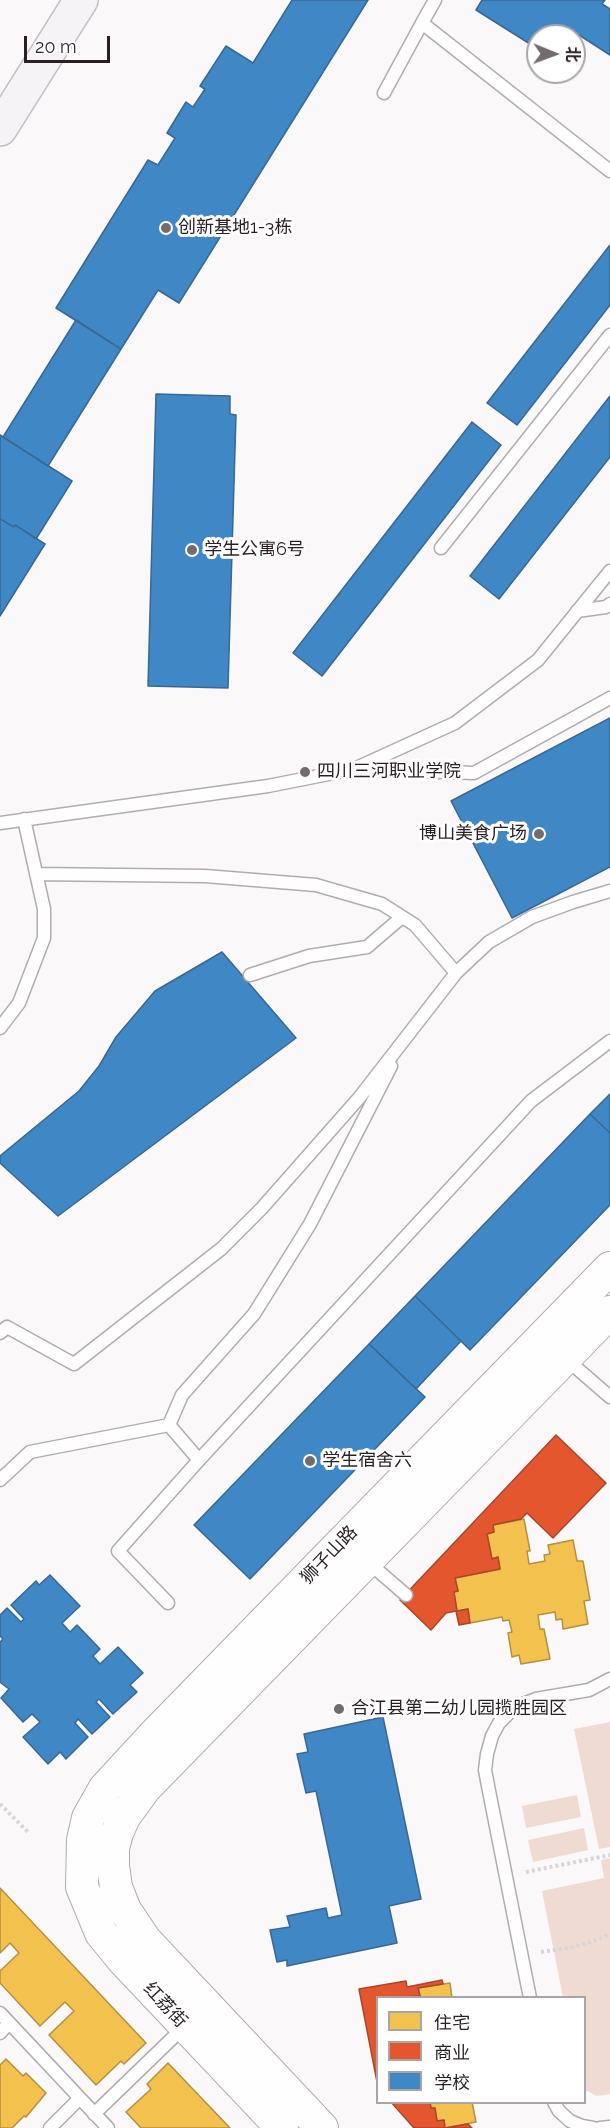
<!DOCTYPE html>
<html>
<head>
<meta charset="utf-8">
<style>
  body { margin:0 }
  #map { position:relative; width:610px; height:2128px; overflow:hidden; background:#fbf8f9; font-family:Raleway,"Noto Sans SC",sans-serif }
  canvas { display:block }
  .legend { position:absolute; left:376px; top:1996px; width:210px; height:108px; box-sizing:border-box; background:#fff; border:2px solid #a9a5a7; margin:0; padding:8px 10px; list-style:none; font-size:18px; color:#291f24 }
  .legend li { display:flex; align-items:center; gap:12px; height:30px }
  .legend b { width:30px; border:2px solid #a9a5a7 }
  .north { position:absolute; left:526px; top:24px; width:60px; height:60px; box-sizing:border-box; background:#fff; border:2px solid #a9a5a7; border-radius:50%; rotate:91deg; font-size:16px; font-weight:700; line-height:24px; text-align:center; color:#291f24 }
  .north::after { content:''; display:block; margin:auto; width:21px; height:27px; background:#726b6f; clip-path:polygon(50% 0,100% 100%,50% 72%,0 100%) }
  .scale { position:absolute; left:24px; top:36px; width:86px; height:27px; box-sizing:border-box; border:3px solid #291f24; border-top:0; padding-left:8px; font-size:18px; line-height:21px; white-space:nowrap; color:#291f24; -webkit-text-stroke:4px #fff; paint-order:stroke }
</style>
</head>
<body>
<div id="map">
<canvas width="610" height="2128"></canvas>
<ul class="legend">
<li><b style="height:16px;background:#f2c14e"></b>住宅</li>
<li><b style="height:16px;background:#e4572e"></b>商业</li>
<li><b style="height:16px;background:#3f88c5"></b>学校</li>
</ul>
<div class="north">北</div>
<div class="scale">20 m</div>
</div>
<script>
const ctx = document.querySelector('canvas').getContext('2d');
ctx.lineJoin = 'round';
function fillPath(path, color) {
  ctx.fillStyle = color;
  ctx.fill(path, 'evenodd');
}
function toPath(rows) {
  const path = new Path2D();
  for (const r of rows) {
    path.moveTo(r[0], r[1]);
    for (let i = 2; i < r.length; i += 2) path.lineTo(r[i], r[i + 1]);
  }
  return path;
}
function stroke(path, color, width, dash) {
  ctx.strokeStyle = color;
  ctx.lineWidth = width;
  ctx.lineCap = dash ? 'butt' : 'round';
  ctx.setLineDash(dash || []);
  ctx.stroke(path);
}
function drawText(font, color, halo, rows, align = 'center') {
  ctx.font = font + ' Raleway,"Noto Sans SC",sans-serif';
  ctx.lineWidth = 6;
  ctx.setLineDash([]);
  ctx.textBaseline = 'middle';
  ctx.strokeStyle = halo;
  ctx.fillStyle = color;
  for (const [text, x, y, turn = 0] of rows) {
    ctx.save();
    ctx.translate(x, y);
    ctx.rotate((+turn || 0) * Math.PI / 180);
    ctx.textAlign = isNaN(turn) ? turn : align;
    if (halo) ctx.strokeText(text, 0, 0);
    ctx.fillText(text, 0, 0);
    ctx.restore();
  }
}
fillPath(toPath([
  [610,1722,610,1847,599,1849,574,1729],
  [577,1795,581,1817,526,1828,522,1806],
  [584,1828,588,1850,533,1862,528,1840],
  [610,1858,610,2094,597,2096,585,2090,584,1998,563,1997,542,1891,604,1878,601,1860]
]), '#efdbd1');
const homes = toPath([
  [524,1519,530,1551,527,1551,529,1564,545,1561,544,1555,550,1554,548,1545,573,1540,577,1561,583,1561,590,1600,584,1601,588,1624,563,1629,562,1619,556,1620,555,1612,538,1615,540,1629,544,1629,550,1659,521,1664,519,1655,512,1657,508,1633,512,1632,509,1620,503,1621,502,1617,470,1623,468,1609,457,1611,454,1592,458,1591,455,1578,500,1569,498,1557,492,1559,487,1534,494,1532,493,1525,524,1519],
  [0,1888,146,2043,124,2064,121,2061,96,2085,49,2035,74,2011,65,2002,40,2026,0,1983,0,1971,19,1953,10,1943,0,1953,0,1888],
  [450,1983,452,1998,413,1998,420,1996,418,1988,450,1983],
  [6,2059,23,2076,26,2073,46,2093,26,2117,24,2116,12,2128,0,2128,0,2065,6,2059],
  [168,2063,230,2128,141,2128,126,2112,151,2089,147,2084,168,2063],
  [430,2102,472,2102,476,2122,445,2128,444,2120,437,2121,435,2108,431,2108,430,2102]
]);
fillPath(homes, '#f2c14e');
stroke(homes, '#b69041', 1.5);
const shops = toPath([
  [556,1435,606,1483,553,1538,527,1513,521,1519,493,1525,494,1532,487,1534,492,1559,498,1557,500,1569,455,1578,458,1591,454,1592,457,1611,468,1609,470,1623,459,1625,456,1611,446,1613,431,1630,400,1600,556,1435],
  [442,1980,443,1984,418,1988,420,1996,378,1998,378,2087,359,1989,406,1981,407,1987,442,1980],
  [391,2102,430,2102,431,2108,435,2108,437,2121,444,2120,445,2128,468,2124,472,2128,414,2128,391,2102]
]);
fillPath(shops, '#e4572e');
stroke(shops, '#ac462b', 1.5);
const schools = toPath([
  [292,0,368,0,179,303,158,290,121,349,56,308,148,160,158,165,175,138,167,133,186,102,193,107,205,89,200,86,226,46,253,63,292,0],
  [482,0,605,0,602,4,610,9,610,55,579,35,574,43,574,36,538,36,538,49,476,10,482,0],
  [610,245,610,305,517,425,487,403,610,245],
  [76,320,121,349,48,466,3,437,76,320],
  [156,394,230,396,230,414,236,415,228,688,148,686,156,394],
  [610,396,610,457,499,599,470,576,610,396],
  [472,422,501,445,322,676,293,653,472,422],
  [0,435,72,481,36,539,15,525,14,527,0,519,0,435],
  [0,516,0,519,14,527,15,525,45,544,0,616,0,516],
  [610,718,610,867,512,918,451,801,610,718],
  [222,952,296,1038,58,1216,0,1163,0,1156,79,1091,99,1066,116,1037,155,991,222,952],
  [610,1094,610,1133,590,1114,610,1094],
  [590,1114,610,1133,610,1205,470,1350,415,1296,590,1114],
  [415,1296,461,1341,416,1389,369,1344,415,1296],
  [369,1344,425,1397,250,1579,194,1525,369,1344],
  [50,1575,80,1606,62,1623,70,1632,77,1625,100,1649,93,1656,100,1664,118,1647,143,1673,130,1685,137,1692,113,1714,99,1699,96,1702,110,1717,92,1734,78,1719,75,1723,88,1737,66,1759,60,1752,48,1764,23,1737,40,1722,32,1714,23,1722,1,1698,9,1689,0,1682,0,1642,3,1639,0,1636,0,1615,7,1608,21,1622,24,1619,11,1605,36,1581,39,1585,50,1575],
  [383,1717,421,1899,389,1906,397,1943,287,1966,287,1960,277,1962,270,1930,290,1927,287,1916,326,1908,328,1918,342,1915,316,1791,306,1793,297,1754,308,1752,304,1734,383,1717]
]);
fillPath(schools, '#3f88c5');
stroke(schools, '#386895', 1.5);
const service = toPath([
  [435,0,422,23,610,171],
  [384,93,422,23],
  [441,548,610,335],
  [577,611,606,607,610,604],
  [358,769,474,773,610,698],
  [0,823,268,786,354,769,455,723,538,660,610,571],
  [456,973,489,942,532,917,573,902,610,891],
  [250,975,309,956,367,947,402,917],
  [0,1028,19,1003,44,938,44,909,24,819],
  [0,1333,7,1327,74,1364,221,1249,262,1208,359,1098,456,973,415,925,382,904,316,885,205,876,36,874],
  [565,1358,610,1397],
  [199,1460,169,1425,182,1395,254,1314,310,1224,391,1066],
  [0,1480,30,1452,169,1425],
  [368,1562,406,1595],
  [168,1603,118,1551,199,1460,531,1101,610,1041],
  [530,1998,489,1791,485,1770,487,1754,492,1736,499,1723,515,1707,536,1699,589,1690,610,1679],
  [0,2013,108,2128],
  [0,2033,9,2023],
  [554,2102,559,2111,570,2121,582,2126,593,2128],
  [94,2114,186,2025],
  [50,2128,80,2098],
  [600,2128,610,2127]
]);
const tertiary = toPath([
  [282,2128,124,1961,101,1933,82,1887,83,1840,88,1818,105,1788,153,1736,610,1268],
  [322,2128,145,1940,125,1910,116,1887,113,1866,113,1848,117,1833,124,1817,145,1788,610,1312]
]);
const primary = toPath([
  [0,129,81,0]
]);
stroke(service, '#b2acaf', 15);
stroke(tertiary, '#b2acaf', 34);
stroke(primary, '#c4bdc6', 36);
stroke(toPath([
  [0,1804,28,1832],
  [526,1872,610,1855],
  [541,1952,574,1947,600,1939,610,1934]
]), '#d8d5d7', 4, [3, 3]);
stroke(service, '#fefefe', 12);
stroke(tertiary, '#fefefe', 32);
stroke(primary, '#f6f3f6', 33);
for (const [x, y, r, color] of [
  [166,228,6,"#726b6f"],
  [192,550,6,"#726b6f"],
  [305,772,6,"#726b6f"],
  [539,834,6,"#726b6f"],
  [310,1461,6,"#726b6f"],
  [339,1709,6,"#726b6f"]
]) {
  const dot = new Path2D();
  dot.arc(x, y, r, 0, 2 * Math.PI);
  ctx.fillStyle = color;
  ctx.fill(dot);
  stroke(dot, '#fff', 2);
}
drawText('18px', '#291f24', '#fff', [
  ["创新基地1-3栋",178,228],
  ["学生公寓6号",204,550],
  ["四川三河职业学院",317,772],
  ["博山美食广场",527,834,"right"],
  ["学生宿舍六",322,1461],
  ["合江县第二幼儿园揽胜园区",351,1709]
], 'left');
drawText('18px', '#291f24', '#fff', [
  ["狮子山路",329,1555,-46],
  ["红荔街",165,2005,47]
]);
</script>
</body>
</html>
